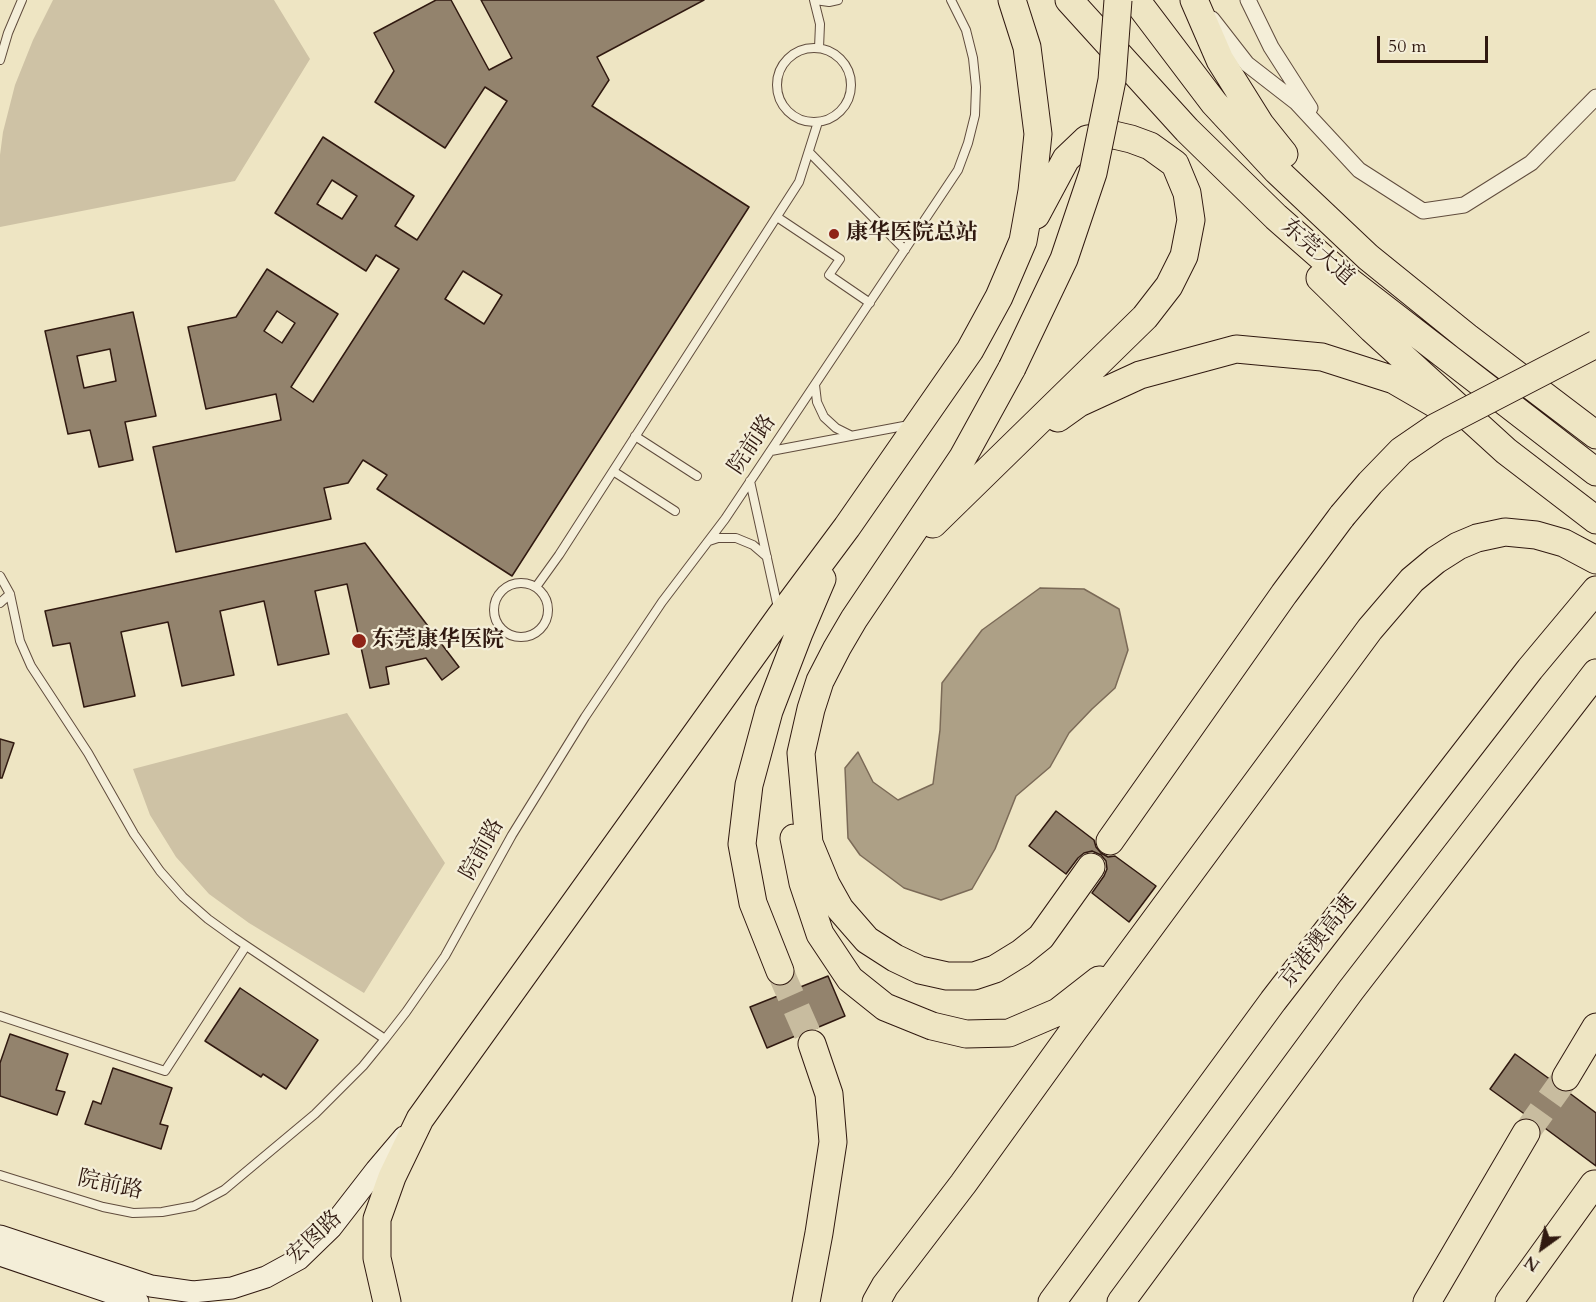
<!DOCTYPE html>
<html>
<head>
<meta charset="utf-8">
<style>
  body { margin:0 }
  #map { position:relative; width:1596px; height:1302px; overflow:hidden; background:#eee5c3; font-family:Cardo,serif }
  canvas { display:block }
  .north { position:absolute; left:1512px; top:1218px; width:60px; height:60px; -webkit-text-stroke:4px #f4eed8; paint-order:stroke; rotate:213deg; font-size:16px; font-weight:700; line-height:24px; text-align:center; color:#301910 }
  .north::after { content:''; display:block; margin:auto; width:21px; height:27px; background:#301910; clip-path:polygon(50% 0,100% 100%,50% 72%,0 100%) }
  .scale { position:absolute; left:1377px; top:36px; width:111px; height:27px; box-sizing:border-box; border:3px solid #301910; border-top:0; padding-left:8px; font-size:18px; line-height:21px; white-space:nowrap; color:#301910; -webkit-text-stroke:4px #f4eed8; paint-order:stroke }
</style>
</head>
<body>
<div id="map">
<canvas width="1596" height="1302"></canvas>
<div class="north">N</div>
<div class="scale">50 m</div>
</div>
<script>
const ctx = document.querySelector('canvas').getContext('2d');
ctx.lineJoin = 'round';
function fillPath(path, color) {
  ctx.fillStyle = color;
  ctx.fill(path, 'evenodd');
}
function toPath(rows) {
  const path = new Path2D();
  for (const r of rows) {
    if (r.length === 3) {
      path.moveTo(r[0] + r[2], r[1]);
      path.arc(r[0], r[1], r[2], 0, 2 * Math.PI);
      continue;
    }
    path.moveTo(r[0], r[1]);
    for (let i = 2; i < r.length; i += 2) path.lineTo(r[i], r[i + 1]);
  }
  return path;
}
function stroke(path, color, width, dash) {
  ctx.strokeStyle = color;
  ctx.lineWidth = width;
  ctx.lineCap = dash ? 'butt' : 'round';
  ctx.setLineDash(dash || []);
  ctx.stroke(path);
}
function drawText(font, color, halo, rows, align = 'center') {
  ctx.font = font + ' Cardo,"Noto Serif SC",serif';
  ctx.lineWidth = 4.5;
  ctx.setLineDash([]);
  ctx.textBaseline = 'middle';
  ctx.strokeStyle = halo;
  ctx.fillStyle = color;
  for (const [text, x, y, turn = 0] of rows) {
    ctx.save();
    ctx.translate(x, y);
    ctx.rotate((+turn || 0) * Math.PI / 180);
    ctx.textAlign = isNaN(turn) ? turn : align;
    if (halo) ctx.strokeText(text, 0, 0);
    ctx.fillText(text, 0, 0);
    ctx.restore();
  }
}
fillPath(toPath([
  [53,0,274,0,310,59,235,181,0,227,0,155,3,132,15,85,33,40],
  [347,713,445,863,364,993,249,923,209,894,176,857,150,815,133,769]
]), '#cec2a5');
const water = toPath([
  [1040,588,1084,589,1119,609,1128,650,1115,688,1092,709,1069,733,1050,767,1016,796,995,849,972,889,941,900,904,888,860,855,848,838,845,768,858,752,873,782,898,800,933,784,940,730,942,683,982,630,1040,588]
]);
fillPath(water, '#ada086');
stroke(water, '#7b6a57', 1.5);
const building = toPath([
  [436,0,451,0,489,70,512,58,481,0,704,0,597,57,609,80,592,106,749,207,512,576,377,489,387,475,363,460,348,483,324,488,331,519,176,552,153,447,281,420,276,394,206,409,188,327,236,317,267,269,338,314,291,387,313,402,399,269,376,255,366,271,275,213,323,137,414,196,395,226,417,240,507,101,485,87,445,148,375,102,394,71,374,33,436,0],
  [332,180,357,196,342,219,317,204,332,180],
  [463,271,502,295,484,324,445,299,463,271],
  [277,311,295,323,282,343,264,331,277,311],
  [133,312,156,416,125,422,133,460,99,467,90,430,68,434,45,331,133,312],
  [110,349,116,381,84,388,77,356,110,349],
  [365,543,459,667,442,680,426,658,386,667,389,684,370,688,347,584,315,591,329,654,278,665,264,601,220,611,234,675,182,686,168,622,121,632,135,696,84,707,70,643,53,646,45,611,365,543],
  [0,739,14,743,2,778,0,778,0,739],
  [1056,811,1094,840,1096,847,1101,853,1108,857,1115,856,1156,886,1129,922,1092,893,1104,876,1107,869,1106,861,1101,855,1092,851,1084,853,1078,858,1066,874,1029,846,1056,811],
  [828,976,845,1016,814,1029,806,1029,800,1034,767,1048,750,1007,828,976],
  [240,988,318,1040,286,1089,263,1074,261,1077,205,1041,240,988],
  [10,1034,68,1054,56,1090,65,1092,57,1115,0,1096,0,1063,10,1034],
  [1515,1054,1551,1080,1553,1085,1557,1090,1568,1092,1596,1113,1596,1166,1534,1120,1530,1118,1490,1089,1515,1054],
  [113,1068,172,1088,160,1124,168,1126,161,1149,85,1124,93,1101,101,1104,113,1068]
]);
fillPath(building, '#93836d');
stroke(building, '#301910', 1.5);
stroke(toPath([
  [780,971,812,1044],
  [1526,1133,1566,1077]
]), '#c8bc9f', 27, [27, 14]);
const lane = toPath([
  [814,0,820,24,819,48],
  [815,0,829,2,838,0],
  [814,85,37],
  [0,60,8,33,22,0],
  [809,152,905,250],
  [777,217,840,259,829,275,870,303],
  [815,385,817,402,824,417,836,428,850,435],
  [635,436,697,476],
  [771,451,909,425],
  [613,471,675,511],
  [750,481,778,608],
  [709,541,718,538,736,538,753,545,767,557],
  [0,576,10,594,20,641,31,666,88,753,134,834,160,871,183,897,208,919,233,937,385,1039],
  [521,610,27],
  [536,587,559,555,799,182,818,122],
  [0,603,10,594],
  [0,1016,165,1071,246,946],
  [0,1175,103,1207,133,1213,162,1212,194,1206,224,1190,315,1114,363,1066,385,1039,406,1012,445,956,512,835,585,717,662,602,725,519,958,170,968,143,975,115,976,87,973,58,966,30,951,0]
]);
const street = toPath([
  [1248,0,1271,47,1310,108],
  [1212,19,1247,64,1296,102,1359,170,1423,211,1464,205,1531,163,1596,97]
]);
const secondary = toPath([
  [0,1236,151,1286,193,1292,232,1288,266,1277,299,1259,331,1228,376,1170,404,1137],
  [0,1255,138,1302]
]);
const highway = toPath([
  [1069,0,1187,130,1276,217,1350,282,1596,472],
  [1136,0,1214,103,1277,171,1368,257,1467,337,1596,435],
  [1194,0,1220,60,1260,124,1284,154],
  [1320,278,1372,329,1506,451,1596,520],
  [1012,368,963,457,854,619,837,648,820,681,811,709,801,753,809,843,826,884,840,909,867,940,895,958,920,970,947,976,974,976,995,969,1021,953,1041,937,1091,867],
  [1058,418,1079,403,1140,375,1236,349,1322,357,1394,380,1444,409],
  [933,524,1145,317,1169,286,1184,256,1191,220,1187,193,1175,164,1150,146,1131,139,1114,135,1087,139,1066,159,1036,215],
  [794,838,803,883,820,934,850,979,885,1007,932,1026,966,1034,1009,1033,1058,1012,1099,980],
  [1110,841,1284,594,1342,516],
  [780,971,753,903,742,844,749,785,769,711,799,633,822,579],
  [1566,1077,1596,1027],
  [387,1302,377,1258,377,1219,392,1177,420,1119,780,617,847,527,970,350,999,297,1023,241,1032,191,1038,134,1027,47,1012,0],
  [806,1302,819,1233,833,1142,829,1094,812,1044],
  [876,1302,885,1286,963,1184,1074,1030,1370,629,1412,580,1436,560,1458,546,1477,538,1505,532,1536,535,1564,543,1596,560],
  [1052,1302,1273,1001,1530,669,1596,590],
  [1121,1302,1351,990,1596,673],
  [1427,1302,1526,1133],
  [1509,1302,1594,1184]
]);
stroke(lane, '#604c3d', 10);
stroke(street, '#604c3d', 17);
stroke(secondary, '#301910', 23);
stroke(highway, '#301910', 29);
stroke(lane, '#f4eed8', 8);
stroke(street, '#f4eed8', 15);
stroke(secondary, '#f4eed8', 21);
stroke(highway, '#eee5c3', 27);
const highwayBridge = toPath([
  [1012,368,1064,259,1093,173,1112,80,1118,0],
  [1342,516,1370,483,1401,451,1436,427,1596,344]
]);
stroke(highwayBridge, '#301910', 29, []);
stroke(highwayBridge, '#eee5c3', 27);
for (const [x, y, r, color] of [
  [834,234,6,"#8f2418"],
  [359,641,8,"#8f2418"]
]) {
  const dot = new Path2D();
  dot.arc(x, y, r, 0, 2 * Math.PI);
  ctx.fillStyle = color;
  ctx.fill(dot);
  stroke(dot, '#f4eed8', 2);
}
drawText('bold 22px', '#301910', '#f4eed8', [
  ["康华医院总站",846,234],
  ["东莞康华医院",372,641]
], 'left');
drawText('22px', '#301910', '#f4eed8', [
  ["东莞大道",1317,253,41],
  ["院前路",753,445,-56],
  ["院前路",483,850,-61],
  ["京港澳高速",1319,942,-52],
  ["院前路",110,1186,12],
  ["宏图路",315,1238,-43]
]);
</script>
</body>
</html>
